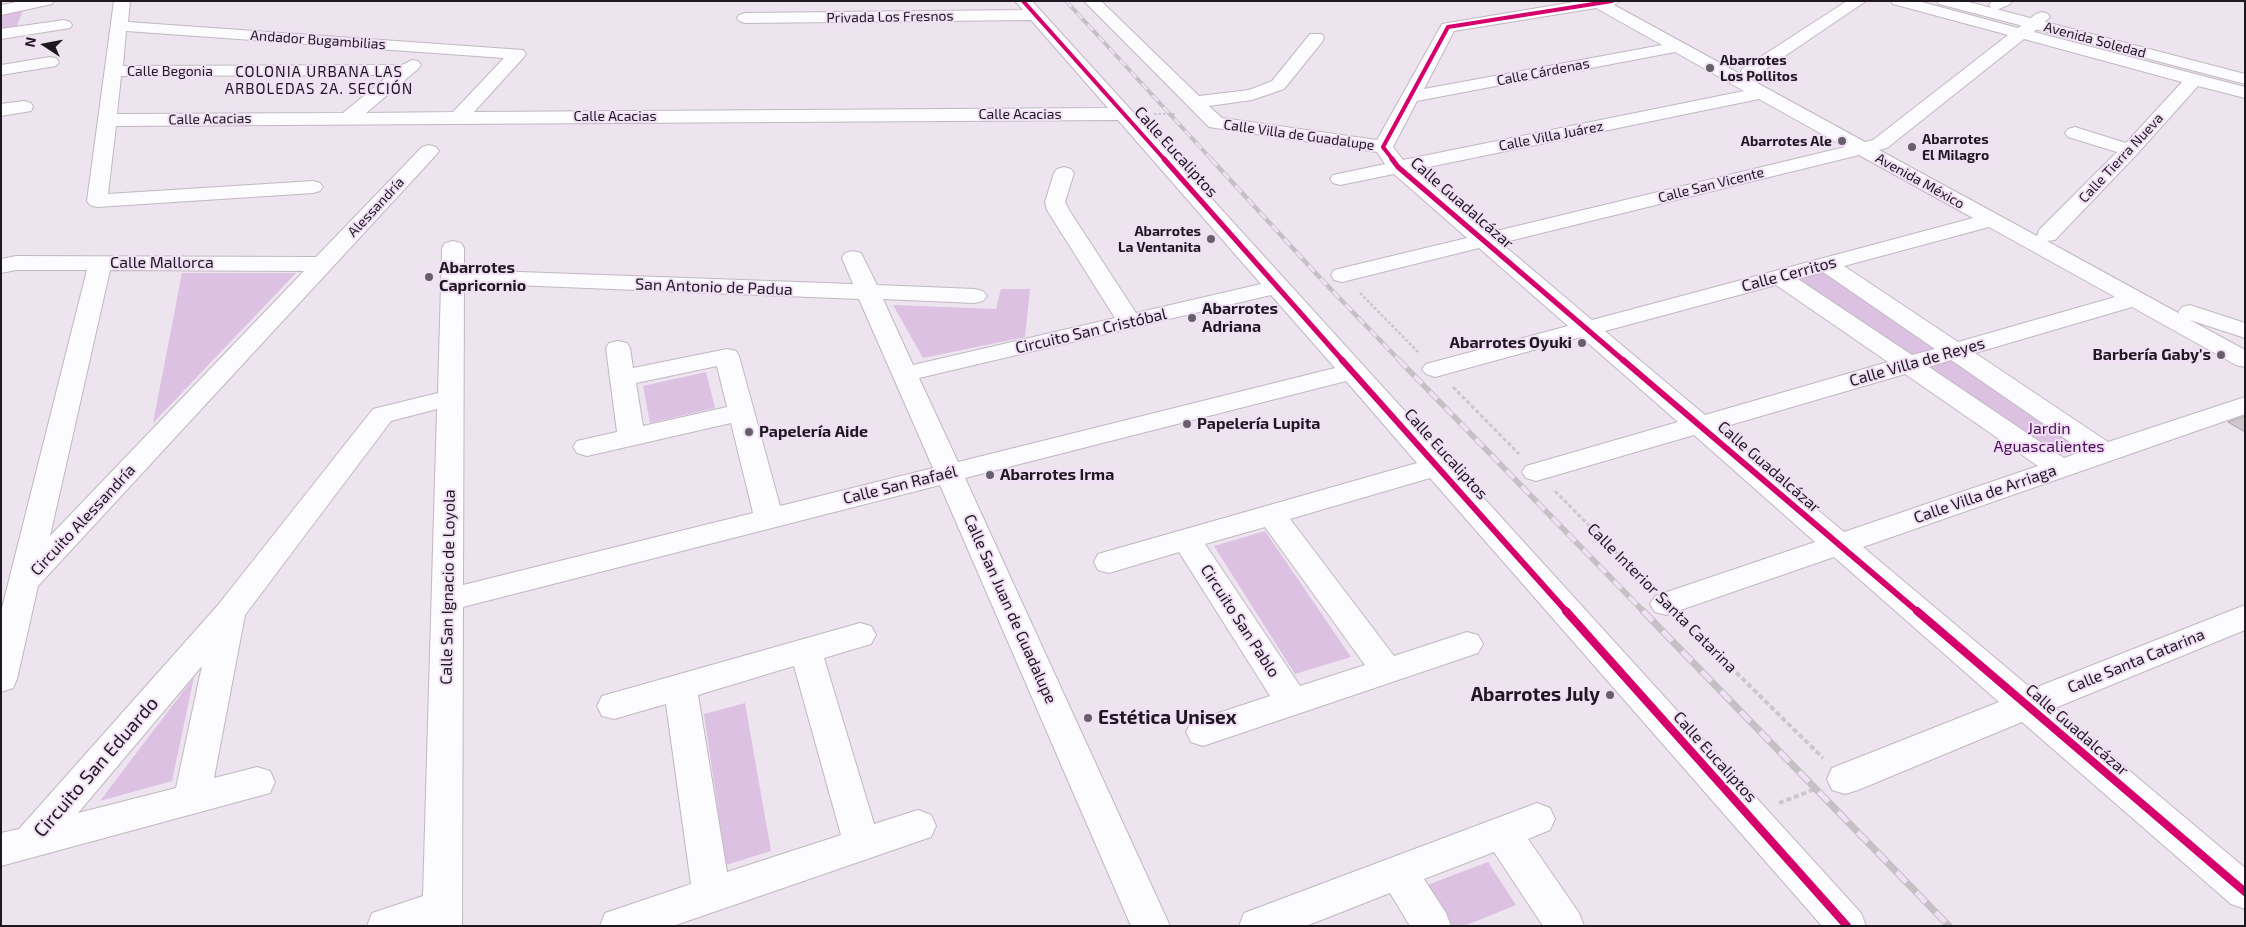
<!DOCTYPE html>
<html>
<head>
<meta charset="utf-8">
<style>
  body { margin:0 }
  #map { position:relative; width:2246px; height:927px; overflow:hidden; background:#eee4f0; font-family:"Exo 2",sans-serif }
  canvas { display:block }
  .frame { position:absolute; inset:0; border:2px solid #1e1820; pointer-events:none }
  .north { position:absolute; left:20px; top:20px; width:50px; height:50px; -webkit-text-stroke:4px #f1dff5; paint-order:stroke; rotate:281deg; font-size:14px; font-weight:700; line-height:20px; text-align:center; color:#1e1820 }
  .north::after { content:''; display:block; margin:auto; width:18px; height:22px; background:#1e1820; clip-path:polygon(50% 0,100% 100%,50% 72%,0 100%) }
</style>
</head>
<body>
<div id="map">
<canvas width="2246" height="927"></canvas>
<div class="frame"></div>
<div class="north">N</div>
</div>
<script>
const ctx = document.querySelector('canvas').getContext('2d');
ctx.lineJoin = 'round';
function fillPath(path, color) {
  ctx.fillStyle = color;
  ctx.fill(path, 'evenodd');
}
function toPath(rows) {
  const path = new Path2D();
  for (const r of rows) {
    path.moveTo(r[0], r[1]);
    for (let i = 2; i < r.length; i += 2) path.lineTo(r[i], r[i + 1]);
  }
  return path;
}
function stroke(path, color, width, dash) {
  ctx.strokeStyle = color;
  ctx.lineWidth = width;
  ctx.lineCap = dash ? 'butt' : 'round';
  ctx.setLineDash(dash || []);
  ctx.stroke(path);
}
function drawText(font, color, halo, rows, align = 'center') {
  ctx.font = font + ' "Exo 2",sans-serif';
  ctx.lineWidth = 4;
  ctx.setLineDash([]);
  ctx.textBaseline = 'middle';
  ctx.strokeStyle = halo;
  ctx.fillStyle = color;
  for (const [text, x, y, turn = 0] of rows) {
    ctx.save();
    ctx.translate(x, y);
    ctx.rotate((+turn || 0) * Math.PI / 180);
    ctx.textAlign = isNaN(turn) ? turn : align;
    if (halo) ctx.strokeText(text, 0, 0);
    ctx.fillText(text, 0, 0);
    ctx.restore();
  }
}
fillPath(toPath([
  [24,8,16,28,1,30,1,13],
  [1827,269,2091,445,2048,459,1788,279],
  [182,273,296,273,153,423],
  [1001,289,1030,289,1025,337,923,358,893,305,996,309],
  [706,372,715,408,650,423,643,386],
  [1265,531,1351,657,1295,674,1214,546],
  [194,677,172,781,100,801],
  [745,703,771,851,726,865,704,714],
  [1488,862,1516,905,1464,926,1452,926,1427,885]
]), '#dcc1e2');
const building = toPath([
  [2245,416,2245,432,2228,422,2245,416]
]);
fillPath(building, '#d0c7ca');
stroke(building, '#aba2a5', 1);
const minor = toPath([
  [21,1,54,1,52,4,1,15,1,5,21,1],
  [114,1,130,1,128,22,523,50,526,54,523,58,474,112,1108,108,1031,20,745,23,739,21,737,18,739,15,745,13,1023,10,1015,1,1032,1,1861,913,1866,926,1822,926,1430,478,1290,519,1394,656,1467,632,1478,635,1483,644,1478,653,1203,746,1191,742,1186,732,1191,722,1270,696,1179,552,1109,573,1098,570,1094,562,1098,554,1417,463,1346,381,965,478,1170,926,1131,926,940,485,463,607,462,926,367,926,372,913,423,896,437,409,391,421,245,615,214,778,257,767,270,771,275,782,270,793,1,866,1,833,19,829,218,605,373,409,438,393,442,248,445,243,453,241,461,243,464,248,464,270,853,284,842,258,845,253,853,251,861,253,877,285,975,289,983,291,987,296,983,301,975,303,883,299,913,365,1115,318,1047,210,1045,202,1054,173,1057,169,1064,167,1071,169,1074,173,1065,202,1069,210,1136,313,1261,284,1118,120,116,126,108,194,313,181,320,183,323,187,320,191,313,193,97,207,90,205,87,201,114,1],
  [126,31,504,58,453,112,366,113,418,69,421,65,418,61,412,60,402,65,123,66,126,31],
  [389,75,343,113,117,114,121,76,389,75],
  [464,283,859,299,933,468,780,506,739,356,736,351,727,349,633,368,630,348,627,343,618,341,609,343,606,348,617,432,577,441,573,447,577,453,587,456,731,423,753,513,463,585,464,283],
  [1271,295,1335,368,958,462,919,378,1271,295],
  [717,366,727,407,643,426,636,383,717,366],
  [1265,527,1365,665,1300,686,1205,544,1265,527],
  [202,666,176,788,78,813,202,666],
  [1084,1,1101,1,1199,96,1249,90,1272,81,1310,34,1322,34,1324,38,1322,42,1284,89,1252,100,1209,106,1222,118,1377,140,1442,24,1580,1,1620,1,1614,5,1740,74,1742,69,1847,1,1866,1,1754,77,1748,78,1865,142,1873,140,2008,35,1893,4,1891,1,1918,1,2018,28,2036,14,2042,12,2048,14,2050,17,2034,32,2245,87,2245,98,2198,86,2137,154,2055,240,2047,241,2180,314,2178,312,2182,307,2190,305,2245,323,2245,338,2190,320,2245,350,2245,367,2236,365,2132,307,1975,353,2108,442,2245,397,2245,414,1863,547,2032,689,2245,605,2245,630,2055,708,2245,868,2245,909,2231,904,2022,722,1858,790,1845,794,1832,790,1827,779,1832,768,1999,702,1834,557,1666,615,1655,612,1650,604,1655,596,1815,542,1694,435,1536,481,1526,478,1522,472,1526,466,1678,422,1581,337,1435,377,1426,374,1422,369,1426,364,1568,326,1479,248,1342,282,1334,280,1331,275,1334,270,1467,238,1394,174,1340,185,1333,183,1330,179,1333,175,1385,164,1377,152,1209,127,1084,1],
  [1596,8,1662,45,1424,89,1454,31,1596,8],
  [2024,39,2182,82,2126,143,2075,127,2068,129,2065,133,2068,137,2117,152,2039,230,2037,236,1879,150,1887,148,2024,39],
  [1675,52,1744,91,1403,160,1393,147,1417,101,1675,52],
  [1759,99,1845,147,1488,233,1414,170,1759,99],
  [1859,155,1973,218,1592,320,1501,243,1859,155],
  [1989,227,2115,297,1958,342,1844,266,1989,227],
  [1823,272,1935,349,1912,355,1798,279,1823,272],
  [1776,285,1888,362,1705,415,1605,331,1776,285],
  [1951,360,2083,451,2064,458,1929,367,1951,360],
  [1905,374,2038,466,1844,532,1720,428,1905,374],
  [1992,1,2012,1,2010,4,1997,10,1991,8,1989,5,1992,1],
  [64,20,70,22,72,25,70,28,1,39,1,29,64,20],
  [50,57,56,58,59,62,56,66,1,75,1,65,50,57],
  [24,101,31,103,33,107,31,111,1,116,1,104,24,101],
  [429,145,436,147,439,151,436,155,38,586,17,679,13,688,1,692,1,612,87,270,16,270,1,273,1,259,16,256,316,257,422,147,429,145],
  [110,270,304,271,50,536,110,270],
  [860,623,871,626,876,635,871,644,824,658,874,824,918,810,931,815,936,826,931,837,673,926,600,926,605,913,691,884,666,704,614,719,602,716,597,706,602,696,860,623],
  [794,666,841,835,727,872,698,695,794,666],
  [1537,803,1550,808,1555,819,1550,830,1528,839,1579,913,1584,926,1543,926,1494,852,1424,879,1446,913,1451,926,1410,926,1390,893,1306,926,1239,926,1244,913,1537,803]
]);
const tertiary = toPath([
  [1937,1,1965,1,2245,74,2245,84,1939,4,1937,1]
]);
stroke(minor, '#c0b8c1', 2);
stroke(tertiary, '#c0b8c1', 2);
stroke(toPath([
  [1154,114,1175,114]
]), '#cbc7cc', 2, [2.5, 2]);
stroke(toPath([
  [1360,293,1419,353]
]), '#cbc7cc', 2.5, [3, 2]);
stroke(toPath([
  [1453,387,1519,454],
  [1555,491,1649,586]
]), '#cbc7cc', 3, [4, 2.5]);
stroke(toPath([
  [1685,622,1823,758],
  [1779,803,1815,789]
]), '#cbc7cc', 4, [5, 3]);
fillPath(minor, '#fcfbfd');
fillPath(tertiary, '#fcfbfd');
const railFar3 = toPath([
  [1066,1,1212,160]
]);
const railFar2 = toPath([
  [1211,159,1322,280,1400,361]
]);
const railFar1 = toPath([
  [1399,360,1644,612]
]);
const rail = toPath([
  [1643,611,1949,926]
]);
stroke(railFar3, '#c4c0c4', 4);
stroke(railFar2, '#c4c0c4', 4.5);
stroke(railFar1, '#c4c0c4', 5.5);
stroke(rail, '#c4c0c4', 7);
stroke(railFar3, '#f1dff5', 2.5, [8]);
stroke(railFar2, '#f1dff5', 3, [9]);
stroke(railFar1, '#f1dff5', 4, [11]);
stroke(rail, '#f1dff5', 5, [14]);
stroke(toPath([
  [1023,1,1165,160],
  [1393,160,1383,147,1448,27,1612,1]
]), '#d6006c', 4);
stroke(toPath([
  [1164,159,1343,361],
  [1392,159,1398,167,1624,361]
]), '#d6006c', 5);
stroke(toPath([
  [1342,360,1567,612],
  [1623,360,1918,612]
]), '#d6006c', 6);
stroke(toPath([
  [1566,611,1847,926],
  [1917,611,2245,892]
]), '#d6006c', 8);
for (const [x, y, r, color] of [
  [1710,68,5,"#675f69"],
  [1842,141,5,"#675f69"],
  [1912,147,5,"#675f69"],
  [1211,239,5,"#675f69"],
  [429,277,5,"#675f69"],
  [1192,318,5,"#675f69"],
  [1582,343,5,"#675f69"],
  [2221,355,5,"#675f69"],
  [1187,424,5,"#675f69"],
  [749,432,5,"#675f69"],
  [990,475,5,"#675f69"],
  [1610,695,5,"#675f69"],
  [1088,718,5,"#675f69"]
]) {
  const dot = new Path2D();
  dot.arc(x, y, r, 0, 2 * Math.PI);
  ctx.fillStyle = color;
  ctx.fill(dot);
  stroke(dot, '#f1dff5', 2);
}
drawText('14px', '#1e1820', '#f1dff5', [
  ["Privada Los Fresnos",890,17,-1],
  ["Andador Bugambilias",318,40,4],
  ["Avenida Soledad",2095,40,15],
  ["Calle Begonia",170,71],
  ["Calle Cárdenas",1543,72,-11],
  ["Calle Acacias",1020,114],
  ["Calle Acacias",615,116],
  ["Calle Acacias",210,119,-1],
  ["Calle Villa de Guadalupe",1299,135,8],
  ["Calle Villa Juárez",1551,136,-11],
  ["Calle Tierra Nueva",2121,158,-47],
  ["Avenida México",1920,181,29],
  ["Calle San Vicente",1711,185,-14],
  ["Alessandría",376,207,-47]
]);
drawText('bold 14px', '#1e1820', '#f1dff5', [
  ["Abarrotes",1720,60],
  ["Los Pollitos",1720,76],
  ["Abarrotes",1922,139],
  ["El Milagro",1922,155],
  ["Abarrotes Ale",1832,141,"right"],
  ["Abarrotes",1201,231,"right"],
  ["La Ventanita",1201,247,"right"]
], 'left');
ctx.letterSpacing = '1px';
drawText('15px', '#1e1820', '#f1dff5', [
  ["COLONIA URBANA LAS",319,72],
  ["ARBOLEDAS 2A. SECCIÓN",319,89]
]);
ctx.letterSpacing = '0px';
drawText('16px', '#1e1820', '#f1dff5', [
  ["Calle Eucaliptos",1176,152,48],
  ["Calle Guadalcázar",1462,203,41],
  ["Calle Mallorca",162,263],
  ["Calle Cerritos",1789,274,-15],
  ["San Antonio de Padua",714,287,2],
  ["Circuito San Cristóbal",1091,331,-13],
  ["Calle Villa de Reyes",1917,362,-16],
  ["Calle Eucaliptos",1446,454,48],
  ["Calle Guadalcázar",1769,467,41],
  ["Calle San Rafaél",900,485,-14],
  ["Calle Villa de Arriaga",1985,494,-19],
  ["Circuito Alessandría",83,520,-47],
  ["Calle San Ignacio de Loyola",448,587,-89],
  ["Calle Interior Santa Catarina",1662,598,45],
  ["Calle San Juan de Guadalupe",1010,609,66],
  ["Circuito San Pablo",1240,621,57],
  ["Calle Santa Catarina",2136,661,-22],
  ["Calle Guadalcázar",2077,730,41],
  ["Calle Eucaliptos",1715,757,48]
]);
drawText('bold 16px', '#1e1820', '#f1dff5', [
  ["Abarrotes",439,268],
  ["Capricornio",439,286],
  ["Abarrotes",1202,309],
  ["Adriana",1202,327],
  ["Abarrotes Oyuki",1572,343,"right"],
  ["Barbería Gaby's",2211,355,"right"],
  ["Papelería Lupita",1197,424],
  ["Papelería Aide",759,432],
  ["Abarrotes Irma",1000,475]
], 'left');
drawText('16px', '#4a0f57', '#f1dff5', [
  ["Jardin",2049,429],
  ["Aguascalientes",2049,447]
]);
drawText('bold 19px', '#1e1820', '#f1dff5', [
  ["Abarrotes July",1600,695],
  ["Estética Unisex",1098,718,"left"]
], 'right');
drawText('19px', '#1e1820', '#f1dff5', [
  ["Circuito San Eduardo",96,767,-49]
]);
</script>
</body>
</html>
